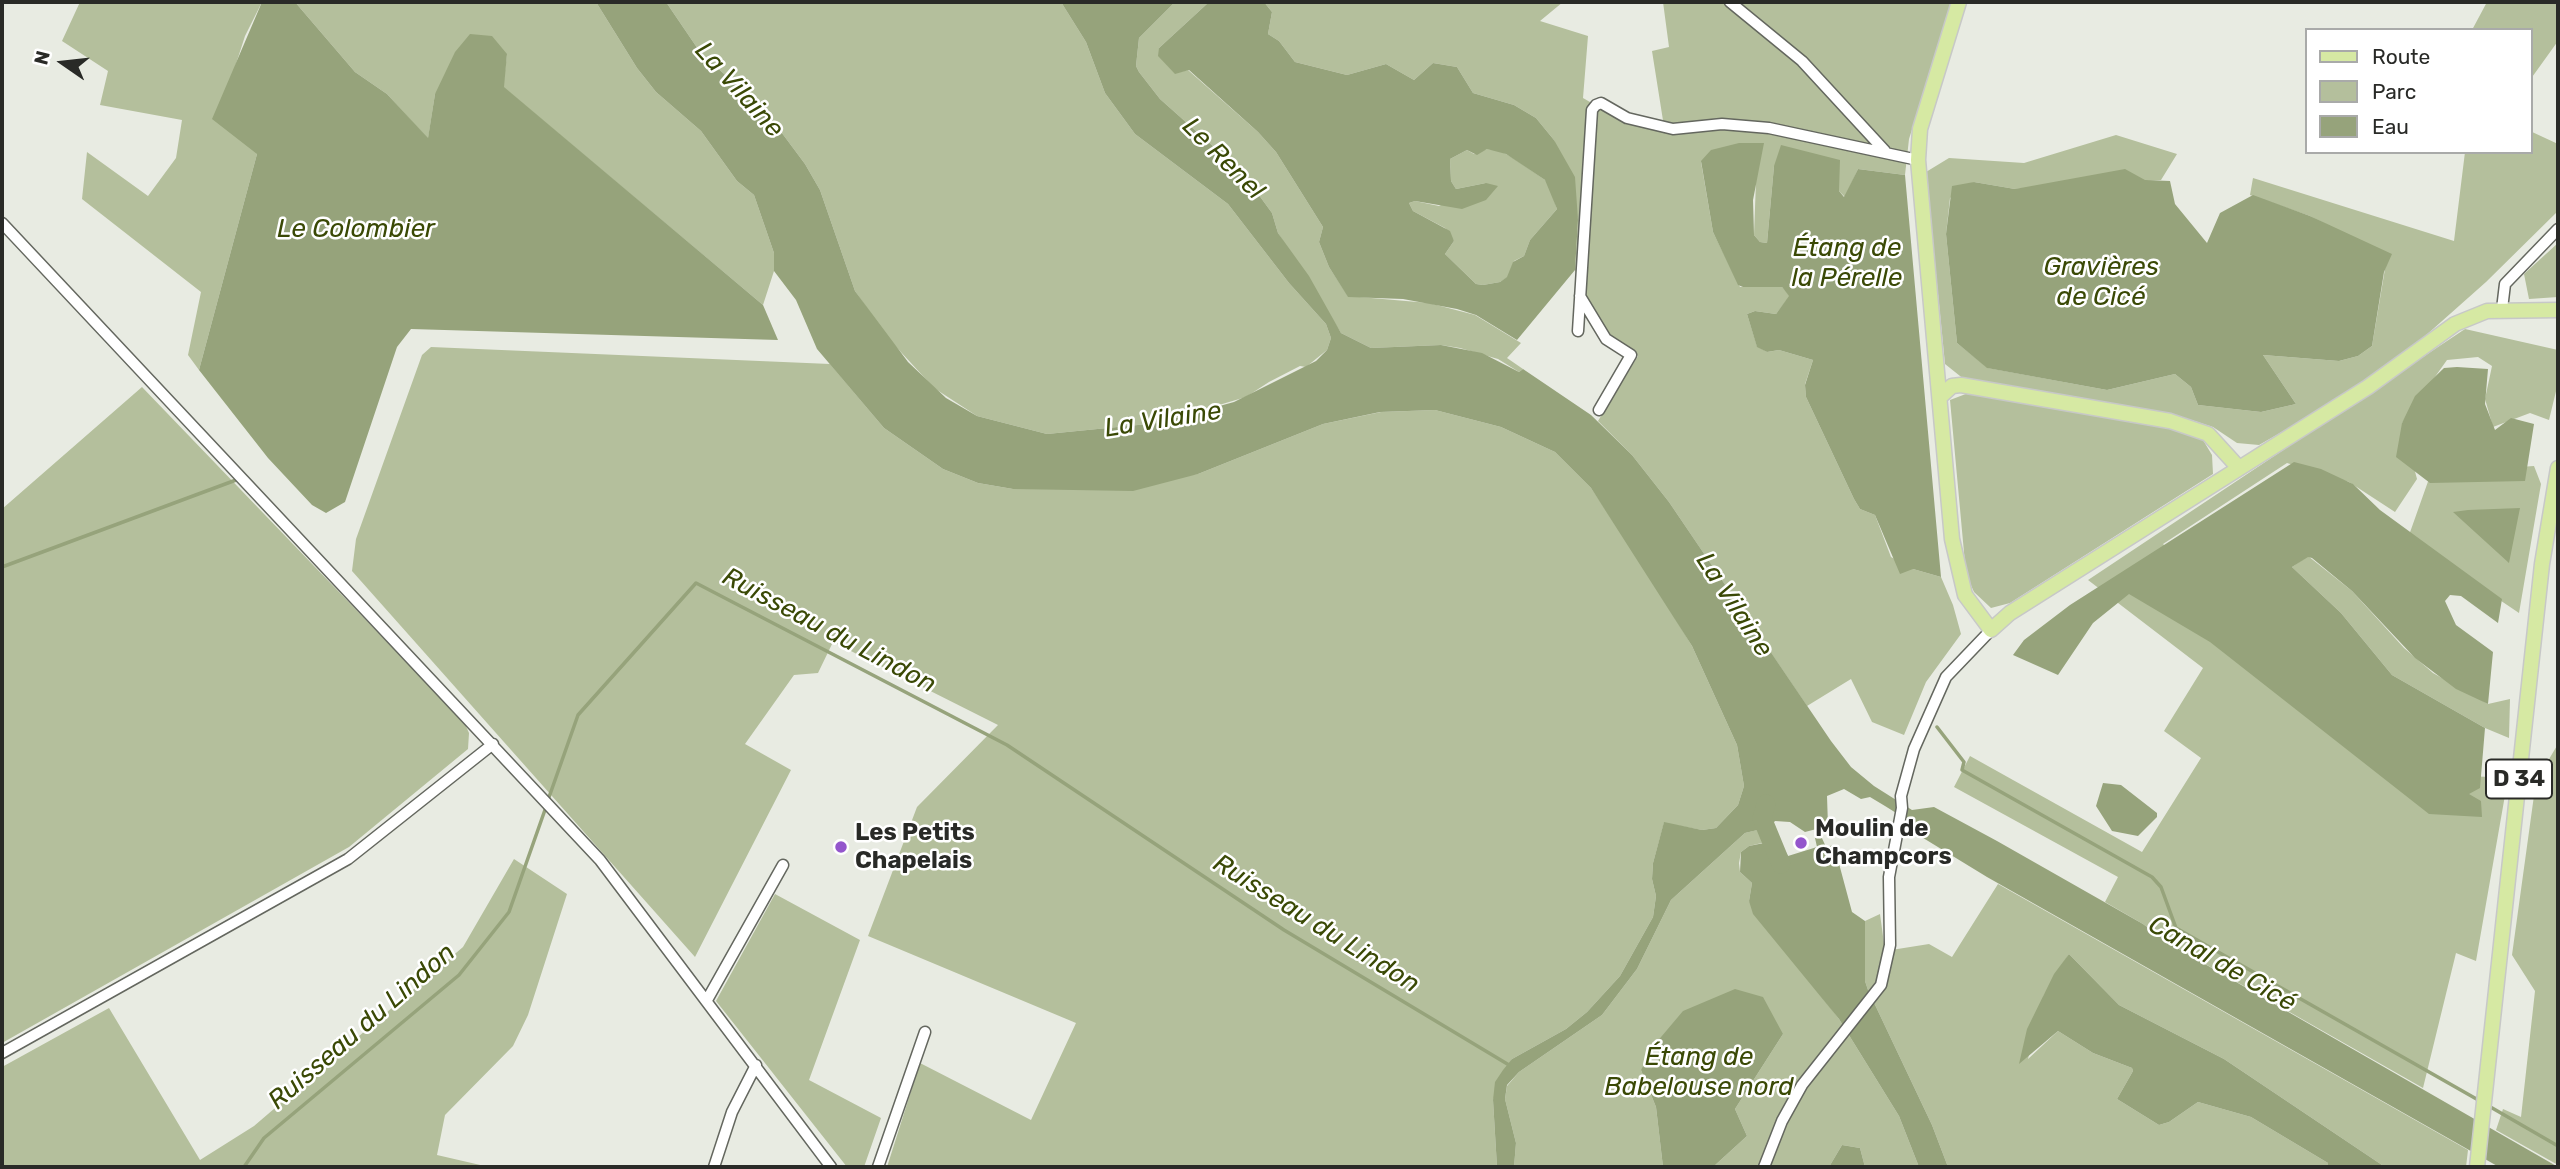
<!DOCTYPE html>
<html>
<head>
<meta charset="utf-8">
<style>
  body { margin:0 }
  #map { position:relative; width:2560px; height:1169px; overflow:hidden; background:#e8ebe2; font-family:Rubik,sans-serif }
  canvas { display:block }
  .frame { position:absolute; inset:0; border:4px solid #292a27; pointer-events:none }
  .legend { position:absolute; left:2305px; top:28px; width:228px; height:126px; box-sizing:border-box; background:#fff; border:2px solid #a9aaa9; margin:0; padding:9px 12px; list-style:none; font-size:21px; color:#292a27 }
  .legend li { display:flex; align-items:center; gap:14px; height:35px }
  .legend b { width:35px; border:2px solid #a9aaa9 }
  .north { position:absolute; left:28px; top:28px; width:70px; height:70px; -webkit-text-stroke:5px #fff; paint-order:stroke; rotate:284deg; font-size:19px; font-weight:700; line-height:28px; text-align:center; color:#292a27 }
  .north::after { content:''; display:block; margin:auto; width:24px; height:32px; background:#292a27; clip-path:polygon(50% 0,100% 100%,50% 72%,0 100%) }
</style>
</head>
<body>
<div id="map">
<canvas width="2560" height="1169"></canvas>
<div class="frame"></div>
<ul class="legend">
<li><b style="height:9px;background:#d6e9a3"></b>Route</li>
<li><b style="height:19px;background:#b4bf9c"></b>Parc</li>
<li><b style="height:19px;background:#96a37b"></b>Eau</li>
</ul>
<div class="north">N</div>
</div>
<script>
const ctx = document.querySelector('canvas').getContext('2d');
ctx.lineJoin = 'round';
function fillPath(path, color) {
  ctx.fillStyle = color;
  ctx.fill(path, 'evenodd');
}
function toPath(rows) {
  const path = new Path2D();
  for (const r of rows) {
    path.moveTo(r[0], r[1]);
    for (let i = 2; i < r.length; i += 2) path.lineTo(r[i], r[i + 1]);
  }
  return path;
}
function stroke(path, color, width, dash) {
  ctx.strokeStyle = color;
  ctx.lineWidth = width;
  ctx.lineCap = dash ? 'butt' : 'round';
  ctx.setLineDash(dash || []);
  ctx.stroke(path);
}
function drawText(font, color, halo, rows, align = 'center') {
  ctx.font = font + ' Rubik,sans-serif';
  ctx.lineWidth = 5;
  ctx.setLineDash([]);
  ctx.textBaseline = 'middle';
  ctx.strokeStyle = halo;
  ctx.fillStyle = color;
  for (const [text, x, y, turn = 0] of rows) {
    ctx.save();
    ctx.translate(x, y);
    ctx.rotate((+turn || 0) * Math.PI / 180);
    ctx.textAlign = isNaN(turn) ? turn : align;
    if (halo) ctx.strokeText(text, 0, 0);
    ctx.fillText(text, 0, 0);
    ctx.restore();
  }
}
fillPath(toPath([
  [80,2,262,2,245,36,235,67,257,154,199,370,188,355,201,292,82,199,87,152,148,196,176,158,182,120,100,105,108,71,62,41],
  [295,2,596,2,637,68,656,92,701,131,737,181,754,195,774,253,774,271,763,305,503,87,507,54,435,94,428,139,387,94,355,72],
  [666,2,1061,2,1086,42,1105,93,1135,134,1228,204,1289,283,1326,324,1331,338,1327,350,1306,367,1300,366,1269,382,1246,397,1158,423,1047,434,977,416,934,388,888,338,855,291,820,190,805,164,767,113,700,52],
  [1175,2,1209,2,1159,48,1160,57,1175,73,1188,70,1258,132,1276,152,1323,227,1319,242,1329,267,1348,296,1429,303,1475,315,1521,343,1507,358,1523,369,1519,372,1498,359,1460,348,1441,345,1371,348,1341,333,1278,233,1272,213,1242,172,1160,99,1139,72,1136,66,1139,38],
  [1264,2,1563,2,1540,21,1588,36,1583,98,1623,121,1665,133,1652,51,1669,47,1663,2,1952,2,1909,139,1905,175,1858,169,1845,197,1839,191,1774,166,1767,243,1760,242,1754,235,1756,181,1701,162,1713,232,1740,287,1782,287,1790,296,1776,314,1755,311,1747,314,1757,346,1767,352,1779,350,1813,360,1805,384,1806,397,1854,499,1860,509,1875,515,1891,557,1913,569,1941,577,1953,605,1961,634,1926,682,1904,735,1872,722,1851,679,1807,706,1669,502,1632,455,1598,421,1638,356,1608,335,1583,292,1575,270,1578,220,1554,140,1536,118,1514,105,1473,93,1457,67,1433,63,1414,80,1386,64,1347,75,1295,62,1279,41,1268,34,1272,12],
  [2487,2,2558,2,2558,41,2530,80,2530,30,2472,30],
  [2530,131,2558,144,2558,211,2486,282,2415,345,2341,398,2259,445,2237,443,2213,427,2176,415,1965,380,1945,364,1926,172,1949,158,2024,163,2116,135,2177,154,2161,180,2015,189,1974,182,1950,198,1946,234,1957,343,1988,368,2107,390,2175,374,2191,387,2198,405,2261,412,2296,404,2263,355,2339,361,2358,356,2372,346,2386,263,2337,230,2310,216,2250,195,2253,178,2454,241,2465,152,2530,152],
  [1487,149,1499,150,1513,158,1548,182,1557,209,1530,240,1524,256,1514,261,1508,277,1500,282,1483,285,1476,284,1445,254,1454,241,1445,228,1413,211,1409,203,1415,201,1439,206,1486,183,1456,189,1451,181,1450,159,1467,150,1474,154],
  [2558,243,2558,297,2529,299,2524,274],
  [2465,329,2558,350,2558,383,2549,420,2530,413,2493,427,2485,399,2492,366,2478,357,2447,360,2402,423,2417,479,2395,512,2349,482,2287,463,2163,544,2215,597,2432,774,2508,778,2476,961,2456,953,2423,1088,2170,944,2143,924,2105,902,2118,877,1954,787,1970,756,2142,852,2201,758,2164,731,2203,668,2088,580],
  [431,347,830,364,884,428,943,469,978,483,1013,489,1198,474,1323,424,1381,412,1435,410,1501,427,1555,452,1591,488,1637,556,1692,646,1737,745,1744,786,1738,805,1716,828,1702,830,1664,823,1653,863,1652,879,1656,896,1653,917,1620,976,1587,1012,1566,1029,1512,1059,1493,1100,1497,1167,887,1167,920,1063,1031,1120,1076,1023,868,936,917,807,998,725,833,642,818,673,794,675,745,744,791,770,695,957,352,571,356,539,422,355],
  [142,387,464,722,469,733,468,749,349,847,2,1043,2,509],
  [1971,392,2190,431,2203,440,2212,455,2213,474,2010,603,1991,608,1974,592,1966,574,1950,400],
  [2534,466,2541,484,2519,613,2408,538,2431,473],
  [2308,556,2352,591,2404,648,2433,673,2488,704,2510,699,2509,738,2485,728,2392,675,2341,613,2292,567],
  [2558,744,2558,1165,2496,1130,2503,1109,2521,1117,2535,991,2512,955,2536,781],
  [1761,829,1766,842,1749,846,1741,852,1739,863,1740,872,1752,883,1749,901,1839,1019,1899,1116,1919,1167,1865,1167,1860,1148,1842,1145,1829,1167,1713,1167,1747,1136,1735,1109,1783,1034,1641,1070,1656,1107,1663,1167,1514,1167,1516,1143,1505,1099,1507,1086,1519,1072,1602,1015,1637,969,1671,900,1745,833],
  [514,859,567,894,528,1015,513,1046,445,1115,437,1155,489,1167,2,1167,2,1067,109,1008,200,1160,254,1126,463,947],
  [1998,884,2468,1150,2466,1167,2385,1167,2224,1059,2119,1005,2069,954,2044,995,2028,1059,2058,1031,2093,1053,2132,1068,2133,1071,2117,1099,2159,1125,2169,1122,2198,1102,2251,1117,2328,1163,2328,1167,1948,1167,1932,1125,1868,990,1865,981,1865,921,1880,914,1885,951,1929,944,1952,957],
  [775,894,860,940,809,1080,881,1118,864,1167,847,1167,716,1001]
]), '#b4bf9c');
fillPath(toPath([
  [262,2,295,2,355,72,387,94,428,138,435,94,455,52,470,34,492,36,507,54,504,87,763,305,778,340,411,329,397,347,345,502,326,513,312,505,268,458,199,370,257,154,212,119],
  [596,2,666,2,700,52,767,113,805,164,820,190,855,291,908,362,946,398,977,416,1047,434,1158,423,1234,402,1316,361,1327,350,1331,338,1326,324,1289,283,1228,204,1135,134,1105,93,1086,42,1061,2,1175,2,1139,38,1136,66,1139,72,1160,99,1242,172,1272,213,1278,233,1309,276,1341,333,1371,348,1441,345,1482,353,1519,372,1523,369,1591,415,1632,455,1669,502,1831,741,1851,767,1874,786,1912,810,1934,807,1997,841,2143,924,2170,944,2558,1167,2499,1167,1987,877,1915,833,1909,821,1885,806,1870,797,1861,799,1844,789,1827,796,1828,826,1805,832,1790,822,1775,821,1770,827,1745,833,1671,900,1637,969,1602,1015,1519,1072,1507,1085,1505,1099,1516,1143,1514,1167,1497,1167,1493,1100,1495,1082,1503,1070,1512,1059,1566,1029,1587,1012,1620,976,1653,917,1656,896,1652,879,1653,863,1664,822,1702,830,1716,828,1738,805,1744,786,1737,745,1692,646,1591,488,1555,452,1501,427,1435,410,1380,412,1323,424,1198,474,1133,491,1013,489,978,483,943,469,884,428,817,349,796,300,774,271,774,253,754,195,737,181,701,131,656,92,637,68],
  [1209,2,1264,2,1272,12,1268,34,1279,41,1295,62,1347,75,1386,64,1414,80,1433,63,1457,67,1473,93,1514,105,1536,118,1554,140,1575,177,1578,220,1575,270,1517,340,1476,315,1457,309,1403,299,1348,297,1329,267,1319,242,1323,227,1276,152,1258,132,1189,70,1175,74,1158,56,1159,48],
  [1487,149,1506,154,1545,180,1557,209,1530,240,1524,256,1513,262,1507,277,1500,282,1483,285,1476,284,1445,254,1454,241,1450,231,1413,211,1409,203,1415,201,1462,209,1486,200,1498,186,1486,183,1456,189,1451,181,1450,159,1467,150,1477,155],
  [1739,143,1764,143,1753,200,1754,235,1760,242,1767,243,1774,166,1781,145,1840,160,1839,191,1844,197,1858,169,1905,175,1941,577,1913,569,1900,574,1875,515,1860,509,1854,499,1806,397,1805,385,1813,360,1779,350,1767,352,1757,347,1747,314,1755,311,1776,314,1789,296,1782,287,1743,287,1738,285,1713,232,1701,161,1711,150],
  [2125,169,2145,180,2170,181,2175,204,2207,243,2220,213,2253,195,2310,216,2392,254,2384,272,2372,346,2358,356,2339,361,2263,355,2296,404,2261,412,2198,405,2191,387,2175,374,2107,390,1987,368,1957,343,1946,234,1952,186,1974,182,2015,189],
  [2457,367,2488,369,2485,404,2495,430,2511,418,2534,424,2525,481,2430,483,2396,457,2402,423,2415,396,2444,368],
  [2294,462,2321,469,2353,484,2380,510,2502,599,2498,623,2461,596,2450,595,2445,601,2456,625,2493,652,2488,704,2456,689,2415,658,2352,591,2312,558,2308,557,2292,567,2341,613,2392,675,2485,728,2480,788,2469,794,2481,801,2482,817,2429,814,2210,642,2129,594,2093,623,2058,675,2013,655,2024,640,2070,605],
  [2520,508,2509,563,2453,512,2468,510],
  [2103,783,2121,785,2157,813,2157,817,2138,836,2112,831,2096,806],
  [1821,836,1826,847,1834,845,1852,912,1865,921,1865,981,1868,990,1932,1125,1948,1167,1919,1167,1899,1116,1839,1019,1753,914,1749,901,1752,883,1740,872,1741,852,1749,846,1779,840,1788,856,1817,847,1815,838],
  [2069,954,2119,1005,2224,1059,2385,1167,2328,1167,2328,1163,2251,1117,2198,1102,2169,1122,2159,1125,2117,1099,2133,1071,2132,1068,2093,1053,2058,1031,2019,1064,2027,1029,2054,974],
  [1735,989,1763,997,1783,1034,1735,1109,1747,1136,1713,1167,1663,1167,1656,1107,1641,1070,1656,1043,1683,1011],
  [1842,1145,1860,1148,1865,1167,1829,1167]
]), '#96a37b');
stroke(toPath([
  [2,567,236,480],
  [1937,727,1964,762,1962,770,2152,877,2161,887,2176,928,2480,1101],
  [548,800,578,715,696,583,1007,745,1284,930,1509,1065],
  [2487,1105,2558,1146],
  [244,1167,264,1138,459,975,509,912,546,807]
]), '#96a37b', 3.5);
stroke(toPath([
  [1766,804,1762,818,1781,864]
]), '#96a37b', 19);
const minor = toPath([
  [1730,2,1802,61,1885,151],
  [2,223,600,860,831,1167],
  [1580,296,1606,339,1631,355,1599,410],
  [2502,309,2505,284,2558,229],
  [1578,331,1592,110,1596,105,1601,103,1627,118,1673,129,1722,124,1769,128,1918,160],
  [707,1000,783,865],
  [2,1053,348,859,493,744],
  [714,1167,732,1112,756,1065],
  [878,1167,925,1032],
  [1764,1167,1782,1121,1802,1085,1881,985,1890,945,1889,877,1902,808,1901,796,1914,749,1946,677,1991,630]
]);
const major = toPath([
  [1959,2,1920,129,1918,160,1952,539,1965,595,1991,630,2010,613,2368,387,2455,324,2487,311,2558,310],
  [1940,397,1952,386,1961,385,2170,421,2208,434,2239,468],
  [2477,1167,2542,564,2558,468]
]);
stroke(minor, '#64675f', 13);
stroke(major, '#c7c8c7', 17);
stroke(minor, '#fff', 10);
stroke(major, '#d6e9a3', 14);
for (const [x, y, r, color] of [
  [1801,843,7,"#9456cc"],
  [841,847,7,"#9456cc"]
]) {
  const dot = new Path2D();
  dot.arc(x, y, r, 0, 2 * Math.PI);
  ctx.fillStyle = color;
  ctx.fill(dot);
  stroke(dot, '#fff', 2.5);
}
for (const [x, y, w] of [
  [2519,779,66]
]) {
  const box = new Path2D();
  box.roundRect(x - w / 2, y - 19.5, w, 39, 5);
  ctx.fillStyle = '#fff';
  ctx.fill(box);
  stroke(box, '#292a27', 2);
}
drawText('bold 23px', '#292a27', null, [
  ["D 34",2519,779]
]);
drawText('bold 24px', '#292a27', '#fff', [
  ["Moulin de",1815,829],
  ["Champcors",1815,857],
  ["Les Petits",855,833],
  ["Chapelais",855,861]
], 'left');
drawText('italic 26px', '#3a4905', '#fff', [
  ["La Vilaine",739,90,48],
  ["Le Renel",1223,159,45],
  ["Le Colombier",356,229],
  ["Étang de",1847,248],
  ["la Pérelle",1847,278],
  ["Gravières",2101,267],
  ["de Cicé",2101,297],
  ["La Vilaine",1163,420,-9],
  ["La Vilaine",1734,605,57],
  ["Ruisseau du Lindon",829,631,28],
  ["Ruisseau du Lindon",1316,924,32],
  ["Canal de Cicé",2222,964,30],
  ["Ruisseau du Lindon",362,1027,-41],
  ["Étang de",1699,1057],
  ["Babelouse nord",1699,1087]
]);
</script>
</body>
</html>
